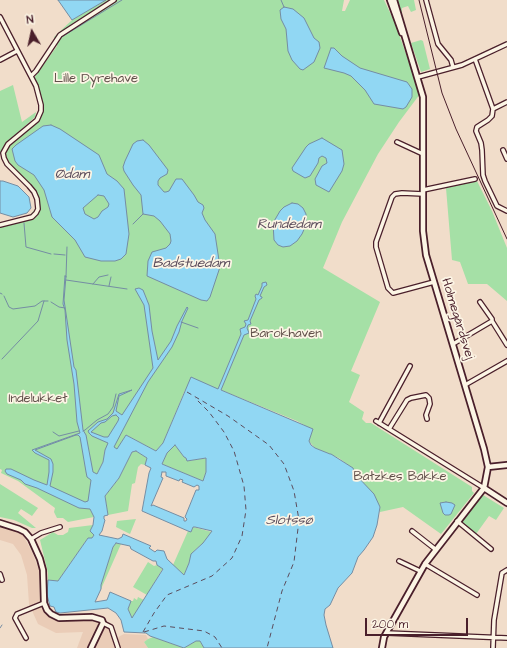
<!DOCTYPE html>
<html>
<head>
<meta charset="utf-8">
<style>
  body { margin:0 }
  #map { position:relative; width:507px; height:648px; overflow:hidden; background:#f1ddca; font-family:"Architects Daughter",sans-serif }
  canvas { display:block }
  .north { position:absolute; left:12px; top:12px; width:40px; height:40px; -webkit-text-stroke:3px #fcf5e5; paint-order:stroke; rotate:351deg; font-size:11px; font-weight:700; line-height:16px; text-align:center; color:#4a1f2b }
  .north::after { content:''; display:block; margin:auto; width:14px; height:18px; background:#4a1f2b; clip-path:polygon(50% 0,100% 100%,50% 72%,0 100%) }
  .scale { position:absolute; left:365px; top:618px; width:103px; height:18px; box-sizing:border-box; border:2px solid #4a1f2b; border-top:0; padding-left:5px; font-size:12px; line-height:14px; white-space:nowrap; color:#4a1f2b; -webkit-text-stroke:3px #fcf5e5; paint-order:stroke }
</style>
</head>
<body>
<div id="map">
<canvas width="507" height="648"></canvas>
<div class="north">N</div>
<div class="scale">200 m</div>
</div>
<script>
const ctx = document.querySelector('canvas').getContext('2d');
ctx.lineJoin = 'round';
function fillPath(path, color) {
  ctx.fillStyle = color;
  ctx.fill(path, 'evenodd');
}
function toPath(rows) {
  const path = new Path2D();
  for (const r of rows) {
    path.moveTo(r[0], r[1]);
    for (let i = 2; i < r.length; i += 2) path.lineTo(r[i], r[i + 1]);
  }
  return path;
}
function stroke(path, color, width, dash) {
  ctx.strokeStyle = color;
  ctx.lineWidth = width;
  ctx.lineCap = dash ? 'butt' : 'round';
  ctx.setLineDash(dash || []);
  ctx.stroke(path);
}
function drawText(font, color, halo, rows, align = 'center') {
  ctx.font = font + ' "Architects Daughter",sans-serif';
  ctx.lineWidth = 3.5;
  ctx.setLineDash([]);
  ctx.textBaseline = 'middle';
  ctx.strokeStyle = halo;
  ctx.fillStyle = color;
  for (const [text, x, y, turn = 0] of rows) {
    ctx.save();
    ctx.translate(x, y);
    ctx.rotate((+turn || 0) * Math.PI / 180);
    ctx.textAlign = isNaN(turn) ? turn : align;
    if (halo) ctx.strokeText(text, 0, 0);
    ctx.fillText(text, 0, 0);
    ctx.restore();
  }
}
fillPath(toPath([
  [0,525,18,531,23,535,32,552,39,570,40,601,46,614,59,619,81,618,100,621,88,648,77,648,83,632,56,633,38,624,29,604,27,575,21,555,13,544,0,540],
  [106,626,118,638,120,636,124,634,146,635,148,639,144,642,148,648,94,648]
]), '#eaccb7');
fillPath(toPath([
  [106,0,344,0,342,11,345,11,350,0,384,0,395,23,416,82,418,84,420,94,399,122,378,154,342,222,323,268,380,302,351,371,360,375,349,402,364,412,362,419,366,423,371,423,472,487,472,491,474,493,441,534,403,507,380,512,380,507,353,469,339,458,315,448,309,441,310,437,304,425,297,421,221,390,185,390,163,443,156,451,126,435,117,450,105,450,103,462,97,474,90,509,94,517,68,522,63,518,57,518,54,512,55,508,18,481,1,473,2,470,0,469,0,225,6,224,30,215,35,209,38,197,36,191,9,162,6,157,6,152,8,148,13,143,38,121,42,113,43,105,41,96,34,78,57,46,54,37,72,20],
  [397,0,414,0,416,10,411,12,408,6,402,8,402,16],
  [421,40,423,41,430,69,421,72,411,43],
  [13,85,22,122,36,112,35,117,5,144,1,154,0,154,0,91],
  [477,181,492,211,507,248,507,301,487,284,468,284,460,262,452,260,446,188],
  [175,445,184,457,186,458,187,461,207,458,206,472,203,481,162,464,167,453],
  [136,451,147,458,145,465,141,464,138,467,135,483,132,484,128,511,108,515,105,496,119,478,132,452],
  [0,484,38,508,32,516,21,509,18,513,36,528,32,528,14,520,0,517],
  [483,495,504,508,496,520,489,516,476,534,462,522],
  [136,519,130,534,116,527,117,521],
  [93,525,90,531,94,535,92,538,88,538,58,581,48,580,48,573,40,540,53,532,58,535,63,535,68,532,69,528],
  [193,527,212,532,203,543,194,551,184,575,173,565,188,531,191,532],
  [117,543,121,544,101,589,100,585,113,547,115,544],
  [148,562,154,566,157,565,163,568,147,595,133,587],
  [138,597,144,600,132,619,128,609,131,601,133,601,134,598,137,600],
  [153,637,184,648,196,641,200,641,204,648,148,648,144,642,148,639]
]), '#a5e0a6');
const water = toPath([
  [58,0,106,0,72,20,58,0],
  [284,7,293,9,304,18,314,38,319,42,320,48,314,62,303,70,300,69,292,60,288,51,286,29,281,19,280,10,284,7],
  [331,48,334,48,342,56,360,68,407,82,412,89,412,97,406,107,403,109,374,104,365,90,351,76,344,73,324,68,331,48],
  [51,125,60,129,99,155,107,174,117,181,124,189,129,234,126,254,121,259,115,261,101,261,85,257,75,240,52,217,44,190,34,175,18,165,15,161,12,149,16,145,43,126,51,125],
  [98,195,104,196,109,204,108,207,102,211,98,217,94,219,85,214,83,208,98,195],
  [322,138,342,150,344,164,342,171,329,192,316,185,315,179,322,166,327,163,326,158,322,156,319,158,318,163,310,176,305,178,293,171,292,168,306,147,309,144,322,138],
  [143,140,149,145,168,170,167,174,160,178,158,181,158,185,164,192,166,192,169,191,176,179,182,179,194,195,198,202,203,205,204,208,202,213,205,220,215,234,220,267,210,297,207,301,201,300,147,276,148,261,152,252,166,248,170,244,171,241,170,234,160,221,154,216,143,214,141,195,133,185,124,171,123,167,125,161,133,144,137,141,143,140],
  [0,181,3,181,18,186,29,197,31,208,27,213,13,217,0,213,0,181],
  [292,203,298,204,303,208,306,214,306,225,302,234,297,241,290,246,283,247,278,245,274,240,273,223,280,211,284,207,292,203],
  [65,276,66,276,64,300,74,367,76,370,83,430,86,435,93,472,97,474,103,462,105,450,108,443,92,436,89,433,88,431,98,422,107,419,113,413,119,394,132,390,119,396,116,411,122,415,153,368,144,305,135,289,139,288,143,290,149,305,152,331,158,360,171,341,177,326,187,307,188,308,182,321,179,332,172,347,148,382,114,447,117,449,126,435,156,451,163,443,191,377,218,389,241,334,240,329,245,327,246,324,244,321,248,320,256,299,255,296,256,294,258,295,262,286,262,283,266,282,267,285,264,287,260,296,262,297,262,298,259,300,250,321,251,324,248,325,247,328,249,333,244,335,221,390,313,429,309,441,311,445,315,448,330,454,331,454,353,468,356,475,374,494,380,507,377,525,373,537,364,550,358,557,352,573,338,588,330,605,325,609,324,615,326,625,333,648,204,648,200,641,196,641,184,648,150,636,146,633,124,632,121,620,116,613,108,608,60,613,56,612,54,607,50,606,47,595,48,580,58,581,88,538,92,538,94,535,90,531,93,525,94,517,90,509,79,508,37,488,25,484,21,480,7,474,5,471,6,469,11,469,34,480,47,485,49,472,49,460,35,453,32,450,80,433,77,422,74,384,67,340,65,310,63,304,65,276],
  [116,415,119,418,118,421,108,437,104,437,91,432,101,423,105,422,112,416,116,415],
  [76,435,78,435,80,437,86,472,87,477,91,480,88,501,85,502,50,486,53,472,53,464,51,459,35,450,76,435],
  [175,445,184,457,186,458,187,461,206,458,206,472,203,481,162,464,167,453,175,445],
  [136,451,147,458,145,465,151,468,149,473,142,511,188,531,191,532,193,527,195,527,212,531,203,543,191,554,189,563,184,575,167,559,164,551,157,550,155,552,149,548,151,546,123,534,122,537,118,539,99,535,102,531,105,520,104,519,104,516,108,515,105,496,119,478,132,452,136,451],
  [162,472,166,472,166,476,179,481,180,479,183,480,182,482,194,487,197,485,199,486,199,490,196,490,185,517,187,519,186,521,184,521,184,518,153,505,151,506,163,478,161,477,162,472],
  [116,543,130,546,131,549,153,561,156,561,157,565,163,569,132,618,128,609,131,601,110,592,107,600,95,602,101,589,101,585,113,547,116,543],
  [446,502,452,503,455,505,451,514,449,515,445,515,443,513,440,503,446,502]
]);
fillPath(water, '#91d7f3');
stroke(water, '#758da3', 1);
stroke(toPath([
  [281,0,284,7],
  [60,38,122,0],
  [51,52,54,47],
  [24,223,26,247,51,254],
  [133,224,143,214],
  [54,254,65,255],
  [66,277,67,247],
  [66,280,127,289],
  [93,284,99,277,108,275],
  [109,286,111,277],
  [0,293,2,294],
  [4,296,9,307,13,309,35,306,42,301,48,301],
  [51,302,59,307,65,308],
  [181,322,198,328],
  [2,359,38,321,44,301],
  [83,431,85,430,97,420,108,414,113,407,116,394],
  [53,432,59,436,79,431],
  [0,628,2,625]
]), '#758da3', 1);
stroke(toPath([
  [187,392,228,416,269,445,284,464,294,491,299,520,294,562,282,591,267,648],
  [143,632,154,613,167,595,212,576,232,558,242,536,246,510,244,486,234,451,224,432,209,412,195,398],
  [144,632,164,626,204,631,215,637,222,648]
]), '#5c4d5d', 1, [5, 4]);
const minor = toPath([
  [426,0,438,44,451,60,453,67],
  [0,17,36,86,41,105,41,111,37,120,8,144,3,153,4,158,7,164,29,186,34,192,37,199,38,209,36,213,32,217,0,225],
  [475,59,493,109,492,116,488,120,477,127,476,131,481,143,482,150,483,175,485,181,497,206,507,211],
  [0,60,17,51],
  [31,76,36,71,60,35,114,0],
  [418,77,462,65,507,44],
  [493,109,507,102],
  [397,142,423,154],
  [503,150,507,159],
  [423,190,475,179],
  [423,194,402,193,395,194,392,197,376,242,376,247,388,288,393,293,434,282],
  [480,302,492,319,492,321],
  [453,344,492,321,507,345],
  [465,385,507,361],
  [376,421,484,488],
  [379,423,410,366],
  [389,429,407,400,411,398,426,395,429,398,430,404,426,415,427,419],
  [457,521,491,549],
  [412,531,435,549],
  [31,539,41,533,60,527],
  [399,561,420,571],
  [425,564,477,595],
  [0,574,2,580],
  [103,623,111,627,118,648],
  [387,633,507,638],
  [26,638,15,618,17,614,44,603],
  [493,648,494,620,502,573,507,570]
]);
const tertiary = toPath([
  [390,0,402,33],
  [488,467,507,465],
  [484,488,507,503],
  [0,523,19,529,25,532,31,539,40,559,43,570,44,603,47,610,51,614,59,618,92,617,102,620,103,623,102,625,91,648],
  [382,648,384,637,425,564,484,488,488,467,484,449,426,255,423,231,423,97,394,0]
]);
stroke(minor, '#4a1f2b', 6);
stroke(tertiary, '#4a1f2b', 8);
stroke(minor, '#fcf5e5', 3.5);
stroke(tertiary, '#fcf5e5', 4.5);
stroke(toPath([
  [419,0,442,93,456,129,507,239]
]), '#4a1f2b', 1);
drawText('13px', '#614f4a', '#fcf5e5', [
  ["Lille Dyrehave",96,79],
  ["Barokhaven",286,334],
  ["Indelukket",38,399],
  ["Batzkes Bakke",400,477]
]);
drawText('13px', '#4a1f2b', '#fcf5e5', [
  ["Holmegårdsvej",457,319,73]
]);
drawText('italic 14px', '#5c4d5d', '#fcf5e5', [
  ["Ødam",72,175],
  ["Rundedam",289,225],
  ["Badstuedam",191,264],
  ["Slotssø",289,521]
]);
</script>
</body>
</html>
